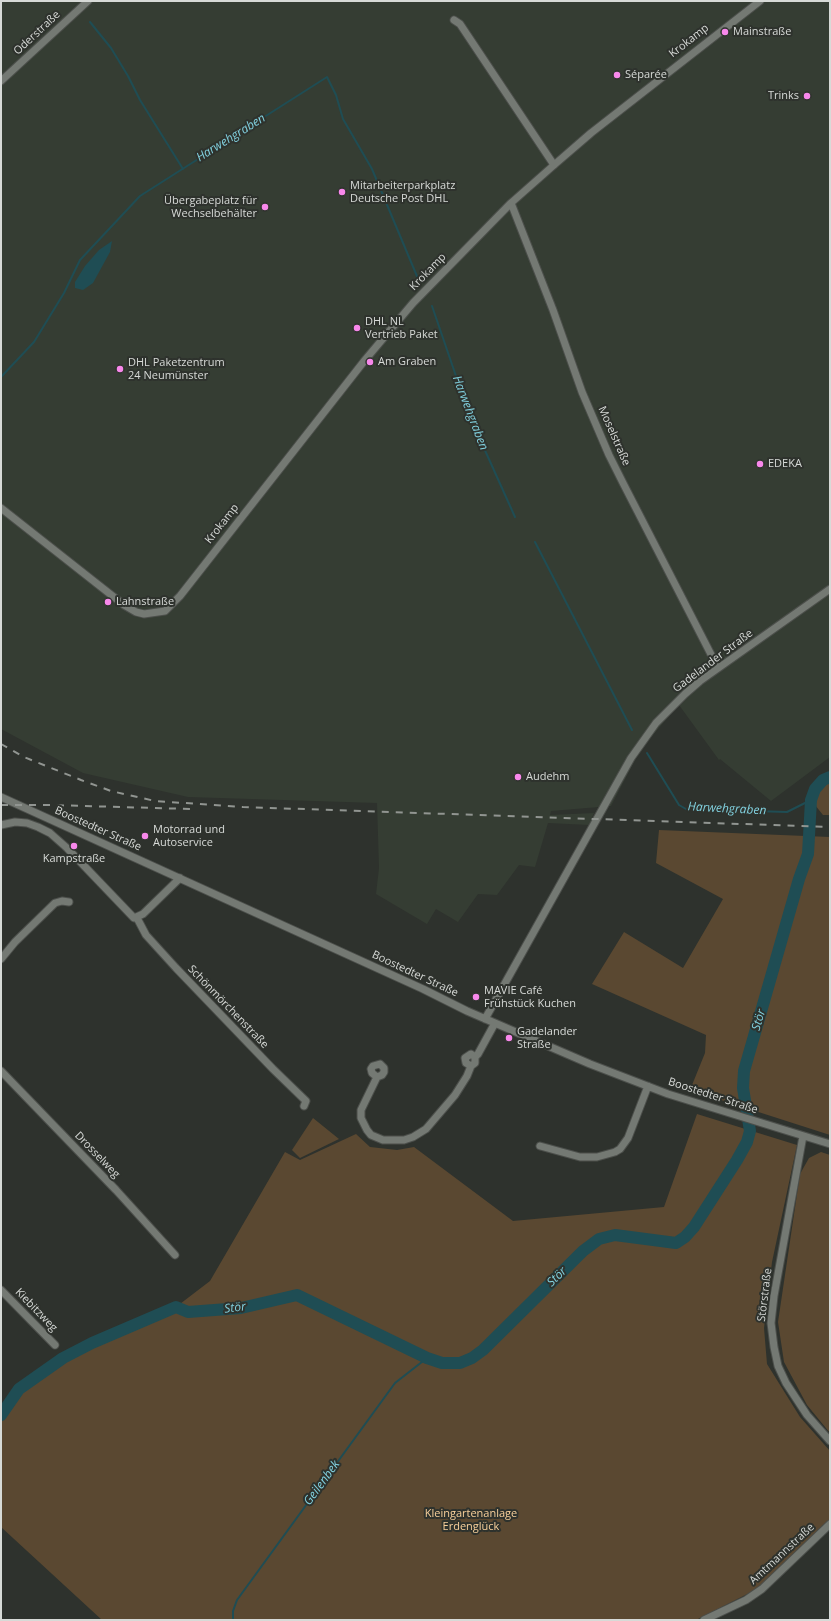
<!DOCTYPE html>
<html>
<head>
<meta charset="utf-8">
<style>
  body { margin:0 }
  #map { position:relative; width:831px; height:1621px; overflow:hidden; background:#2e322d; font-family:"Open Sans",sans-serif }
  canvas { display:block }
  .frame { position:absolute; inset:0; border:2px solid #d7dad7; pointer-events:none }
</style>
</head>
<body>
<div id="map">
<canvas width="831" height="1621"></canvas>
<div class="frame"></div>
</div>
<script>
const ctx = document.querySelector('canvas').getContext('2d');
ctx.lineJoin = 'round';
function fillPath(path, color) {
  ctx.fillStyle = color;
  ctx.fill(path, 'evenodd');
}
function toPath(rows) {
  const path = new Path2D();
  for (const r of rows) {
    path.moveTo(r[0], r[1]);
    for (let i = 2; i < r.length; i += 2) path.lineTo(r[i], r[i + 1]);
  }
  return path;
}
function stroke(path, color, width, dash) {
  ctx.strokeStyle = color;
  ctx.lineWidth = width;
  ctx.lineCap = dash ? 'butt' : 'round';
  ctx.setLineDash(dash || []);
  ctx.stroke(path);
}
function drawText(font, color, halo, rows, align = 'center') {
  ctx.font = font + ' "Open Sans",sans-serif';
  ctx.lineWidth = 4;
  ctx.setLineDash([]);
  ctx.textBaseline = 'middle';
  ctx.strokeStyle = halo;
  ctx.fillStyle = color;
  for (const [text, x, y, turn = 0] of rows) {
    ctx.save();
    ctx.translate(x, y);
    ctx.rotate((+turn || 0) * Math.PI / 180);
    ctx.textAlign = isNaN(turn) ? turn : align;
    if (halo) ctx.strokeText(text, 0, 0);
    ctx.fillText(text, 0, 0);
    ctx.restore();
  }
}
fillPath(toPath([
  [1,1,830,1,830,757,771,801,720,759,719,760,679,705,644,745,635,760,611,806,551,811,550,815,594,813,589,825,548,823,535,867,519,865,497,895,478,894,458,922,436,909,427,924,376,894,379,868,377,803,188,797,83,773,1,729]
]), '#353d33');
fillPath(toPath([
  [830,777,830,815,823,815,811,800,815,789,823,780],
  [659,830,830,837,830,1135,690,1090,705,1053,706,1035,592,984,624,932,683,968,723,899,656,863],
  [697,1114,797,1145,772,1262,764,1328,767,1364,800,1417,830,1451,830,1519,759,1588,696,1620,102,1620,1,1527,1,1415,19,1389,63,1358,92,1343,176,1307,210,1281,285,1152,300,1160,356,1134,370,1147,397,1150,414,1147,513,1221,664,1207],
  [313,1118,339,1139,300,1158,292,1150],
  [821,1152,830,1155,830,1433,807,1405,784,1362,778,1322,800,1174,809,1158]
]), '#5a4831');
fillPath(toPath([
  [112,241,110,252,93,283,83,290,75,288,75,282,85,266,99,250]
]), '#1f4d54');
stroke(toPath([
  [90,22,111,48,128,76,140,100,183,169],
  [432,306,470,417,515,517],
  [1,377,34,342,64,293,80,260,140,196,327,77,336,95,343,119,372,169,419,281],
  [535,542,632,730],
  [647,753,679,805,686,809,787,812,811,800],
  [233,1620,233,1611,237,1600,395,1383,427,1358]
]), '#1f4d54', 2);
stroke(toPath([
  [1,1415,19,1389,63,1358,92,1343,176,1307,188,1312,241,1308,297,1295,427,1358,442,1363,460,1363,472,1358,483,1350,583,1251,599,1239,615,1235,676,1243,685,1237,694,1227,737,1160,747,1142,750,1131,743,1088,744,1071,799,879,808,854,811,800,815,789,823,780,830,777]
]), '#1f4d54', 12);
const minor = toPath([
  [454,20,460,24,554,165],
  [1,81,88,1],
  [511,203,553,310,582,392,609,455,623,483,718,668],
  [1,508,124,605,136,612,144,614,165,611,180,596,365,360,413,303,511,203,554,165,591,133,760,1],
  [1,797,423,989,467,1011,590,1064,668,1094,830,1144],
  [1,825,15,822,27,823,38,827,50,833,67,848,134,918,143,914,180,878],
  [137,918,146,935,176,968,273,1069,306,1101,304,1106],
  [1,959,15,942,55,903,62,901,69,902],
  [485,1019,631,758,656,723,685,694,700,681,830,589],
  [471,1066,466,1063,465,1058,471,1054,475,1057],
  [1,1071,116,1190,175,1255],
  [377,1077,372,1073,371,1069,373,1066,380,1064,384,1068,384,1072,382,1075,377,1077,361,1110,361,1118,367,1130,371,1135,383,1140,404,1140,413,1137,426,1129,455,1095,467,1076,471,1066,475,1063,475,1057,478,1054,495,1023],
  [803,1136,774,1296,771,1323,774,1347,778,1366,786,1383,807,1415,830,1441],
  [540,1146,580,1157,597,1157,615,1152,620,1149,628,1138,648,1086],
  [1,1290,55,1345],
  [704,1620,746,1600,762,1589,830,1524]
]);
stroke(minor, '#4c4f4b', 9);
stroke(minor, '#747973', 7);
stroke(toPath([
  [1,744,24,757,81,780,111,791,155,801,243,807,830,827],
  [1,805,49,805,190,809]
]), '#919591', 2, [7, 7]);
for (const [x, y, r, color] of [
  [725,32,4,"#f888eb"],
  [617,75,4,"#f888eb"],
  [807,96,4,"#f888eb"],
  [342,192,4,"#f888eb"],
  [265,207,4,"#f888eb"],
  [357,328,4,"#f888eb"],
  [370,362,4,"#f888eb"],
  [120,369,4,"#f888eb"],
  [760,464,4,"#f888eb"],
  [108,602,4,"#f888eb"],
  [518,777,4,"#f888eb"],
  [145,836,4,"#f888eb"],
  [74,846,4,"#f888eb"],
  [476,997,4,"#f888eb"],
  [509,1038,4,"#f888eb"]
]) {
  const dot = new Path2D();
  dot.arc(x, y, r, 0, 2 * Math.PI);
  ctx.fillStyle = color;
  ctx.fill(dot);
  stroke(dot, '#2e322d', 1.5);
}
drawText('11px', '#d7dad7', '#2e322d', [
  ["Mainstraße",733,32],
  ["Séparée",625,75],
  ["Trinks",799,96,"right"],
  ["Mitarbeiterparkplatz",350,186],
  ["Deutsche Post DHL",350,199],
  ["Übergabeplatz für",257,201,"right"],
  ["Wechselbehälter",257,214,"right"],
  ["DHL NL",365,322],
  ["Vertrieb Paket",365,335],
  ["Am Graben",378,362],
  ["DHL Paketzentrum",128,363],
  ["24 Neumünster",128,376],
  ["EDEKA",768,464],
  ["Lahnstraße",116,602],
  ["Audehm",526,777],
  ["Motorrad und",153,830],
  ["Autoservice",153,843],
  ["Kampstraße",74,859,"center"],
  ["MAVIE Café",484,991],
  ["Frühstück Kuchen",484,1004],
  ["Gadelander",517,1032],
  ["Straße",517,1045]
], 'left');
drawText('11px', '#d7dad7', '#2e322d', [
  ["Oderstraße",37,33,-43],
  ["Krokamp",689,41,-38],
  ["Krokamp",428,272,-46],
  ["Moselstraße",614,436,66],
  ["Krokamp",222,524,-52],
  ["Gadelander Straße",713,661,-37],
  ["Boostedter Straße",98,829,24],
  ["Boostedter Straße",415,974,25],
  ["Schönmörchenstraße",228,1007,46],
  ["Boostedter Straße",713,1096,18],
  ["Drosselweg",97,1155,46],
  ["Störstraße",765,1295,-83],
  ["Kiebitzweg",36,1310,46],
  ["Amtmannstraße",782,1554,-43]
]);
drawText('11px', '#f7cf9a', '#2e322d', [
  ["Kleingartenanlage",471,1514],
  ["Erdenglück",471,1527]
]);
drawText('italic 12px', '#82d2e0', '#2e322d', [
  ["Harwehgraben",231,138,-32],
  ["Harwehgraben",470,413,69],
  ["Harwehgraben",727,809,3],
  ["Stör",759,1020,-74],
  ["Stör",557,1277,-45],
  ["Stör",235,1308,-7],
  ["Geilenbek",322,1483,-54]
]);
</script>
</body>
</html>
